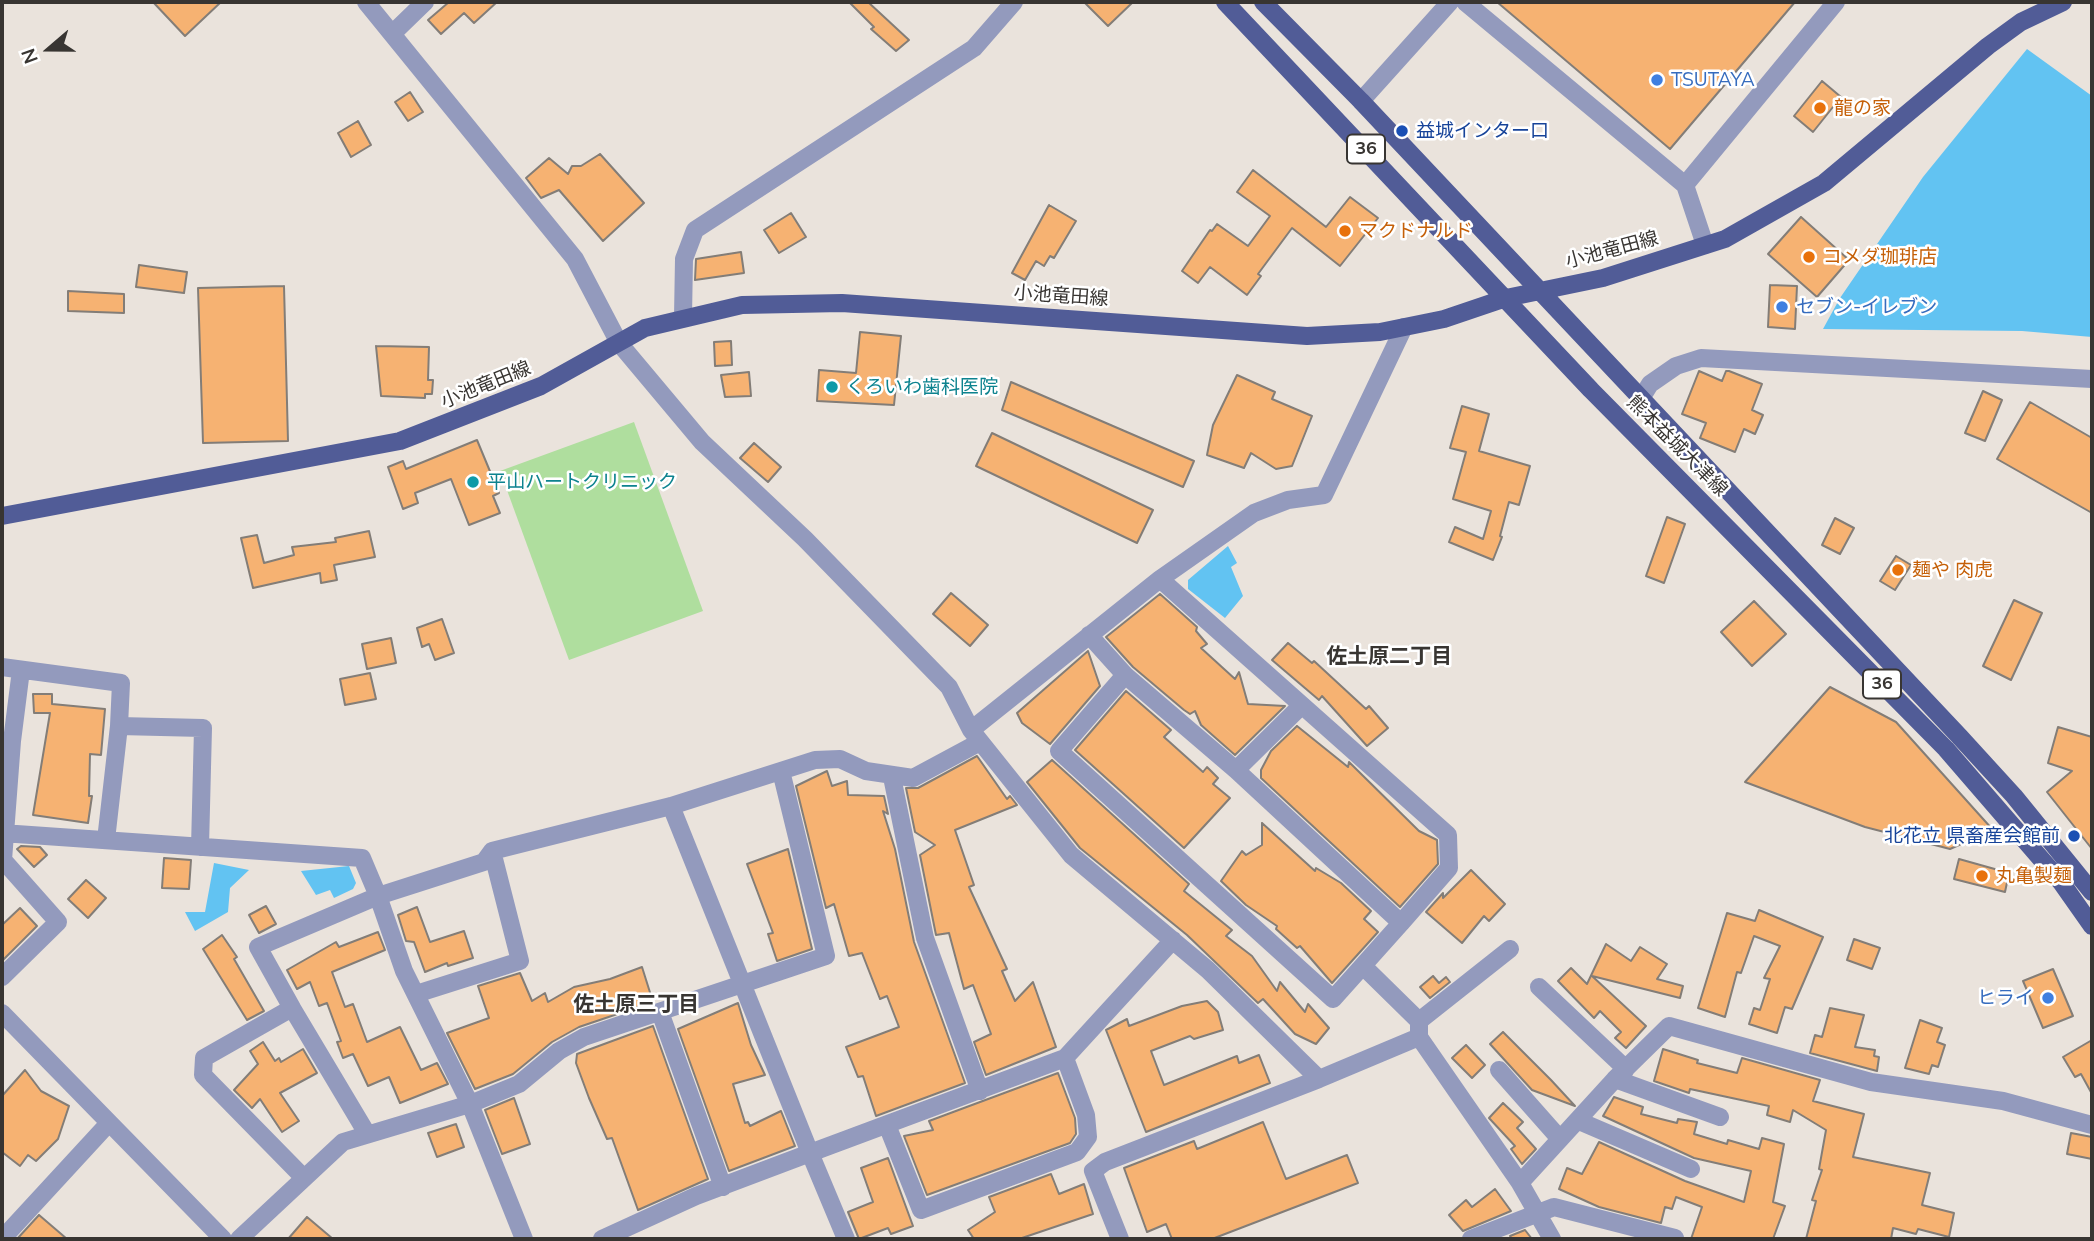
<!DOCTYPE html>
<html>
<head>
<meta charset="utf-8">
<style>
  body { margin:0 }
  #map { position:relative; width:2094px; height:1241px; overflow:hidden; background:#eae3dc; font-family:Mulish,sans-serif }
  canvas { display:block }
  .frame { position:absolute; inset:0; border:4px solid #383532; pointer-events:none }
  .north { position:absolute; left:14px; top:14px; width:70px; height:70px; -webkit-text-stroke:5px #fff; paint-order:stroke; rotate:250deg; font-size:19px; font-weight:700; line-height:28px; text-align:center; color:#383532 }
  .north::after { content:''; display:block; margin:auto; width:24px; height:32px; background:#383532; clip-path:polygon(50% 0,100% 100%,50% 72%,0 100%) }
</style>
</head>
<body>
<div id="map">
<canvas width="2094" height="1241"></canvas>
<div class="frame"></div>
<div class="north">N</div>
</div>
<script>
const ctx = document.querySelector('canvas').getContext('2d');
ctx.lineJoin = 'round';
function fillPath(path, color) {
  ctx.fillStyle = color;
  ctx.fill(path, 'evenodd');
}
function toPath(rows) {
  const path = new Path2D();
  for (const r of rows) {
    path.moveTo(r[0], r[1]);
    for (let i = 2; i < r.length; i += 2) path.lineTo(r[i], r[i + 1]);
  }
  return path;
}
function stroke(path, color, width, dash) {
  ctx.strokeStyle = color;
  ctx.lineWidth = width;
  ctx.lineCap = dash ? 'butt' : 'round';
  ctx.setLineDash(dash || []);
  ctx.stroke(path);
}
function drawText(font, color, halo, rows, align = 'center') {
  ctx.font = font + ' Mulish,"Noto Sans JP",sans-serif';
  ctx.lineWidth = 5;
  ctx.setLineDash([]);
  ctx.textBaseline = 'middle';
  ctx.strokeStyle = halo;
  ctx.fillStyle = color;
  for (const [text, x, y, turn = 0] of rows) {
    ctx.save();
    ctx.translate(x, y);
    ctx.rotate((+turn || 0) * Math.PI / 180);
    ctx.textAlign = isNaN(turn) ? turn : align;
    if (halo) ctx.strokeText(text, 0, 0);
    ctx.fillText(text, 0, 0);
    ctx.restore();
  }
}
fillPath(toPath([
  [634,422,703,611,569,660,500,471]
]), '#afde9e');
fillPath(toPath([
  [2027,49,2092,96,2092,337,2022,331,1823,329,1840,298,1923,177],
  [1228,546,1237,563,1231,567,1243,596,1225,618,1188,589,1188,580],
  [214,863,249,870,230,888,228,912,195,931,185,912,205,912],
  [349,866,356,883,353,889,334,898,330,890,316,895,301,871]
]), '#62c3f2');
const building = toPath([
  [153,2,221,2,185,36,153,2],
  [449,2,497,2,474,23,464,13,441,34,428,20,449,2],
  [849,2,868,2,909,40,896,51,871,29,874,27,849,2],
  [1084,2,1133,2,1108,26,1084,2],
  [1497,2,1795,2,1670,149,1497,2],
  [1822,81,1841,97,1813,132,1794,116,1822,81],
  [410,92,423,112,408,121,395,102,410,92],
  [358,121,371,145,351,157,338,133,358,121],
  [600,154,644,203,603,241,559,190,541,198,526,178,549,158,568,174,572,166,581,166,600,154],
  [1253,170,1326,227,1350,197,1378,218,1340,266,1292,228,1258,274,1261,276,1247,295,1210,267,1198,283,1182,271,1210,230,1212,231,1217,224,1248,246,1270,216,1237,192,1253,170],
  [1049,205,1076,221,1054,258,1050,256,1044,266,1036,261,1025,280,1012,273,1049,205],
  [791,213,806,237,779,253,764,230,791,213],
  [1801,217,1849,260,1817,297,1768,254,1801,217],
  [741,252,744,273,695,280,696,259,741,252],
  [139,265,187,272,184,293,136,287,139,265],
  [1770,285,1797,286,1795,329,1768,327,1770,285],
  [284,286,288,441,203,443,198,288,284,286],
  [68,291,124,294,124,313,68,311,68,291],
  [860,332,901,336,894,405,817,401,819,370,856,373,860,332],
  [731,341,732,365,715,366,714,342,731,341],
  [376,346,429,347,428,380,433,380,432,394,425,394,425,398,381,396,376,346],
  [1699,371,1722,381,1726,371,1729,371,1762,384,1752,410,1763,415,1755,434,1744,429,1735,452,1700,438,1706,423,1682,414,1699,371],
  [749,372,751,396,725,397,721,375,749,372],
  [1237,375,1275,392,1272,399,1312,416,1292,466,1276,469,1251,453,1244,468,1207,455,1213,425,1237,375],
  [1011,382,1194,461,1183,487,1002,410,1011,382],
  [1983,391,2002,400,1985,441,1965,433,1983,391],
  [2030,402,2092,438,2092,513,1997,459,2030,402],
  [1462,406,1489,414,1479,451,1530,466,1519,505,1509,502,1500,536,1502,537,1493,560,1449,542,1455,527,1483,539,1491,511,1453,499,1466,452,1450,448,1462,406],
  [992,433,1153,510,1137,543,976,466,992,433],
  [477,440,499,493,493,496,500,513,469,525,451,479,415,493,418,503,403,509,388,467,403,461,406,469,477,440],
  [754,443,781,467,768,482,740,458,754,443],
  [1667,517,1685,524,1664,583,1646,576,1667,517],
  [1835,518,1854,528,1840,554,1822,545,1835,518],
  [369,531,375,557,334,565,337,580,321,583,320,573,253,588,241,538,257,535,264,563,294,555,292,547,336,542,335,538,369,531],
  [1896,556,1911,565,1895,590,1880,581,1896,556],
  [951,593,988,625,970,646,933,614,951,593],
  [1160,594,1197,627,1196,631,1207,644,1201,648,1235,679,1239,672,1248,704,1285,706,1235,755,1201,725,1195,711,1190,714,1184,710,1133,667,1106,637,1160,594],
  [2014,600,2042,613,2011,680,1983,666,2014,600],
  [1754,601,1786,634,1752,666,1721,632,1754,601],
  [442,619,454,653,435,660,429,644,422,647,417,628,442,619],
  [391,638,396,663,367,669,362,644,391,638],
  [1288,643,1312,663,1314,661,1366,709,1369,706,1388,728,1367,746,1322,696,1319,700,1272,660,1288,643],
  [1088,651,1100,686,1050,744,1022,723,1017,713,1088,651],
  [370,673,376,699,345,705,340,679,370,673],
  [1830,687,1896,722,1993,830,1950,849,1865,827,1745,782,1830,687],
  [1126,691,1171,730,1164,737,1203,772,1207,767,1218,778,1213,784,1230,798,1184,848,1075,750,1126,691],
  [33,694,52,694,52,704,105,709,101,755,90,754,89,796,92,796,88,823,33,815,50,713,34,713,33,694],
  [1297,726,1348,767,1349,762,1419,831,1437,840,1438,864,1400,907,1261,778,1261,770,1271,751,1297,726],
  [2058,727,2092,737,2092,849,2047,792,2072,771,2048,763,2058,727],
  [977,756,1007,799,1010,796,1017,805,955,830,974,885,969,887,1007,969,1002,971,1015,1001,1033,982,1056,1047,986,1075,974,1042,991,1034,973,985,964,989,949,933,936,935,920,855,935,845,915,832,906,788,918,788,977,756],
  [1052,760,1189,884,1184,891,1232,930,1226,936,1252,956,1277,991,1280,982,1305,1012,1308,1004,1329,1028,1316,1044,1295,1034,1263,999,1258,1003,1187,935,1080,848,1027,782,1052,760],
  [827,771,832,786,847,781,848,795,884,796,888,814,883,811,895,849,914,942,965,1083,876,1116,863,1076,858,1077,846,1047,899,1027,887,996,880,999,862,953,849,956,834,904,826,908,796,786,827,771],
  [1262,823,1315,871,1316,868,1341,883,1371,911,1364,919,1378,932,1332,983,1300,946,1297,948,1276,929,1277,926,1246,905,1221,881,1242,851,1246,855,1262,845,1262,823],
  [21,846,40,847,47,855,34,867,17,849,21,846],
  [788,849,812,949,777,961,768,934,773,933,747,864,788,849],
  [164,858,191,860,189,889,162,888,164,858],
  [1959,859,2009,873,2005,892,1954,879,1959,859],
  [1471,870,1505,904,1489,921,1484,916,1462,943,1426,912,1443,893,1443,898,1471,870],
  [86,880,106,898,88,918,68,899,86,880],
  [266,906,276,924,259,933,249,915,266,906],
  [417,907,430,942,464,931,473,958,448,966,447,963,425,972,414,942,406,941,398,915,417,907],
  [20,908,37,926,2,961,2,925,20,908],
  [1759,910,1823,937,1792,1009,1785,1007,1777,1033,1749,1024,1754,1008,1760,1010,1770,979,1764,978,1780,946,1754,936,1741,973,1737,972,1725,1017,1698,1008,1727,913,1755,921,1759,910],
  [378,932,385,950,332,972,345,1007,353,1004,367,1042,400,1027,421,1070,437,1063,448,1084,400,1103,389,1077,368,1086,353,1054,343,1058,337,1042,341,1041,327,1003,319,1006,310,982,297,989,287,970,336,942,339,947,378,932],
  [222,935,237,957,234,959,264,1011,247,1020,203,949,222,935],
  [1854,939,1880,948,1872,969,1847,960,1854,939],
  [1606,944,1631,961,1640,947,1667,964,1657,979,1683,986,1680,998,1592,976,1646,1026,1626,1048,1615,1038,1621,1032,1600,1011,1594,1018,1558,981,1571,968,1587,984,1606,944],
  [642,967,653,1002,579,1027,552,1042,513,1074,475,1089,447,1033,489,1018,478,986,520,973,532,1001,545,993,548,1002,574,987,610,979,642,967],
  [2053,969,2073,1016,2043,1028,2023,981,2053,969],
  [1433,976,1439,983,1446,977,1450,982,1430,998,1420,987,1433,976],
  [1207,1001,1218,1012,1223,1030,1194,1039,1190,1036,1151,1051,1164,1085,1237,1056,1239,1063,1259,1055,1270,1083,1146,1132,1106,1030,1127,1019,1129,1026,1182,1006,1207,1001],
  [738,1003,751,1045,765,1075,733,1084,745,1123,748,1122,750,1126,781,1111,795,1146,729,1171,678,1029,738,1003],
  [1830,1008,1864,1015,1855,1047,1875,1050,1874,1056,1879,1057,1877,1071,1810,1053,1815,1035,1822,1037,1830,1008],
  [1920,1020,1942,1028,1937,1042,1945,1045,1938,1067,1932,1065,1929,1074,1905,1068,1920,1020],
  [653,1026,708,1179,638,1210,612,1138,607,1139,589,1098,576,1063,577,1054,653,1026],
  [1503,1032,1551,1080,1575,1106,1532,1090,1490,1044,1503,1032],
  [2092,1040,2092,1094,2081,1074,2075,1077,2063,1057,2092,1040],
  [263,1042,275,1061,279,1058,281,1062,303,1049,317,1073,280,1093,299,1121,282,1132,260,1099,252,1108,234,1090,258,1064,250,1051,263,1042],
  [1466,1045,1485,1065,1472,1078,1452,1058,1466,1045],
  [1663,1049,1698,1060,1697,1063,1737,1073,1742,1058,1820,1080,1813,1101,1864,1114,1853,1157,1930,1173,1922,1205,1954,1213,1949,1237,1918,1229,1916,1234,1893,1228,1891,1239,1806,1239,1816,1201,1812,1200,1822,1170,1819,1169,1826,1130,1793,1110,1790,1122,1767,1115,1769,1106,1690,1089,1689,1093,1654,1081,1663,1049],
  [25,1070,41,1091,69,1106,58,1139,36,1161,28,1155,20,1166,2,1152,2,1096,25,1070],
  [1058,1073,1075,1118,1076,1134,1070,1143,927,1195,904,1136,933,1130,929,1121,1058,1073],
  [1614,1097,1643,1107,1641,1114,1677,1123,1678,1119,1697,1122,1694,1134,1727,1144,1728,1140,1759,1149,1762,1138,1784,1144,1773,1202,1785,1206,1773,1239,1691,1239,1702,1207,1676,1197,1672,1209,1665,1207,1661,1223,1599,1207,1559,1189,1567,1168,1582,1174,1599,1142,1685,1181,1744,1202,1751,1171,1694,1158,1603,1116,1614,1097],
  [514,1098,530,1144,502,1154,485,1110,514,1098],
  [1503,1103,1523,1122,1517,1128,1536,1149,1522,1164,1511,1149,1515,1146,1489,1118,1503,1103],
  [1263,1122,1286,1179,1347,1155,1358,1183,1212,1239,1172,1239,1166,1224,1147,1232,1124,1168,1194,1141,1197,1149,1263,1122],
  [456,1124,464,1147,437,1157,428,1133,456,1124],
  [2071,1133,2092,1137,2092,1159,2067,1154,2071,1133],
  [888,1158,913,1226,891,1234,888,1228,859,1239,848,1212,873,1202,861,1168,888,1158],
  [1051,1174,1059,1194,1084,1184,1093,1214,1019,1239,974,1239,968,1230,995,1212,989,1197,1051,1174],
  [1495,1189,1511,1211,1463,1231,1449,1215,1466,1200,1472,1207,1495,1189],
  [39,1215,67,1239,17,1239,39,1215],
  [307,1217,333,1239,288,1239,307,1217],
  [1525,1230,1532,1239,1512,1239,1510,1236,1525,1230]
]);
fillPath(building, '#f6b272');
stroke(building, '#837d77', 2);
stroke(toPath([
  [366,2,575,259,619,343,702,442,805,539,949,687,971,730,1071,855,1208,970,1319,1079],
  [1465,2,1685,185,1705,245],
  [392,34,425,2],
  [1361,101,1450,2],
  [1685,185,1836,2],
  [683,317,684,259,695,230,974,48,1014,2],
  [1640,400,1650,384,1676,366,1701,358,2092,379],
  [1160,579,1448,835,1449,868,1401,923],
  [1089,635,1125,675,1236,770,1401,923,1333,999,1059,751,1125,675],
  [2,667,121,683,119,726,203,728,200,847],
  [971,730,1160,579,1254,513,1288,500,1324,495,1404,327],
  [1236,770,1301,706],
  [892,777,925,938,980,1091],
  [671,806,810,1153,1065,1058,1173,940],
  [2,833,362,858,378,896,484,862,492,851,671,806,815,760,840,759,866,771,913,778,980,742],
  [106,840,119,726],
  [1364,967,1419,1021],
  [2,977,58,922,3,860,12,741,21,670],
  [1539,987,1626,1069],
  [416,994,520,961,492,851],
  [292,1008,366,1132],
  [660,1012,723,1187],
  [2,1013,223,1239],
  [1419,1037,1419,1021,1510,949],
  [1499,1070,1560,1139],
  [1615,1079,1720,1117],
  [1579,1121,1691,1169],
  [887,1125,921,1210,1077,1152,1088,1137,1086,1115,1065,1058],
  [2,1239,108,1124],
  [239,1239,343,1142,470,1104,404,971,378,896,258,947,292,1008,204,1058,203,1075,303,1177],
  [524,1239,470,1104,519,1084,559,1051,584,1037,826,956,781,771],
  [602,1239,696,1196,810,1153,846,1239],
  [1120,1239,1093,1171,1105,1162,1319,1079,1419,1037,1520,1183],
  [1471,1239,1554,1207,1675,1238],
  [1552,1239,1520,1183,1615,1079,1669,1026,1871,1082,2003,1101,2092,1125]
]), '#939abd', 18);
stroke(toPath([
  [1225,2,1591,390,1946,749,2061,882,2092,926],
  [1263,2,1361,101,1960,737,2014,796,2092,892],
  [2,516,400,441,541,386,645,328,742,305,842,303,1307,336,1380,332,1444,319,1506,298,1603,278,1725,239,1824,183,1988,46,2021,22,2063,2]
]), '#515c97', 18);
for (const [x, y, r, color] of [
  [1657,80,7,"#3f7fe0"],
  [1820,108,7,"#e8710a"],
  [1402,131,7,"#1a4fb4"],
  [1345,231,7,"#e8710a"],
  [1809,257,7,"#e8710a"],
  [1782,307,7,"#3f7fe0"],
  [832,387,7,"#0f9aa8"],
  [473,482,7,"#0f9aa8"],
  [1898,570,7,"#e8710a"],
  [2074,836,7,"#1a4fb4"],
  [1982,876,7,"#e8710a"],
  [2048,998,7,"#3f7fe0"]
]) {
  const dot = new Path2D();
  dot.arc(x, y, r, 0, 2 * Math.PI);
  ctx.fillStyle = color;
  ctx.fill(dot);
  stroke(dot, '#fff', 2.5);
}
for (const [x, y, w] of [
  [1366,149,38],
  [1882,684,38]
]) {
  const box = new Path2D();
  box.roundRect(x - w / 2, y - 14.5, w, 29, 5);
  ctx.fillStyle = '#fff';
  ctx.fill(box);
  stroke(box, '#383532', 2);
}
drawText('bold 18px', '#383532', null, [
  ["36",1366,149],
  ["36",1882,684]
]);
drawText('19px', '#366cbe', '#fff', [
  ["TSUTAYA",1671,80],
  ["セブン-イレブン",1796,307],
  ["ヒライ",2034,998,"right"]
], 'left');
drawText('19px', '#c56008', '#fff', [
  ["龍の家",1834,108],
  ["マクドナルド",1359,231],
  ["コメダ珈琲店",1823,257],
  ["麺や 肉虎",1912,570],
  ["丸亀製麺",1996,876]
], 'left');
drawText('19px', '#164399', '#fff', [
  ["益城インター口",1416,131],
  ["北花立 県畜産会館前",2060,836,"right"]
], 'left');
drawText('19px', '#383532', '#fff', [
  ["小池竜田線",1612,250,-15],
  ["小池竜田線",1061,296,4],
  ["小池竜田線",486,385,-22],
  ["熊本益城大津線",1677,446,45]
]);
drawText('19px', '#0d838f', '#fff', [
  ["くろいわ歯科医院",846,387],
  ["平山ハートクリニック",487,482]
], 'left');
drawText('bold 21px', '#383532', '#fff', [
  ["佐土原二丁目",1389,657],
  ["佐土原三丁目",636,1005]
]);
</script>
</body>
</html>
